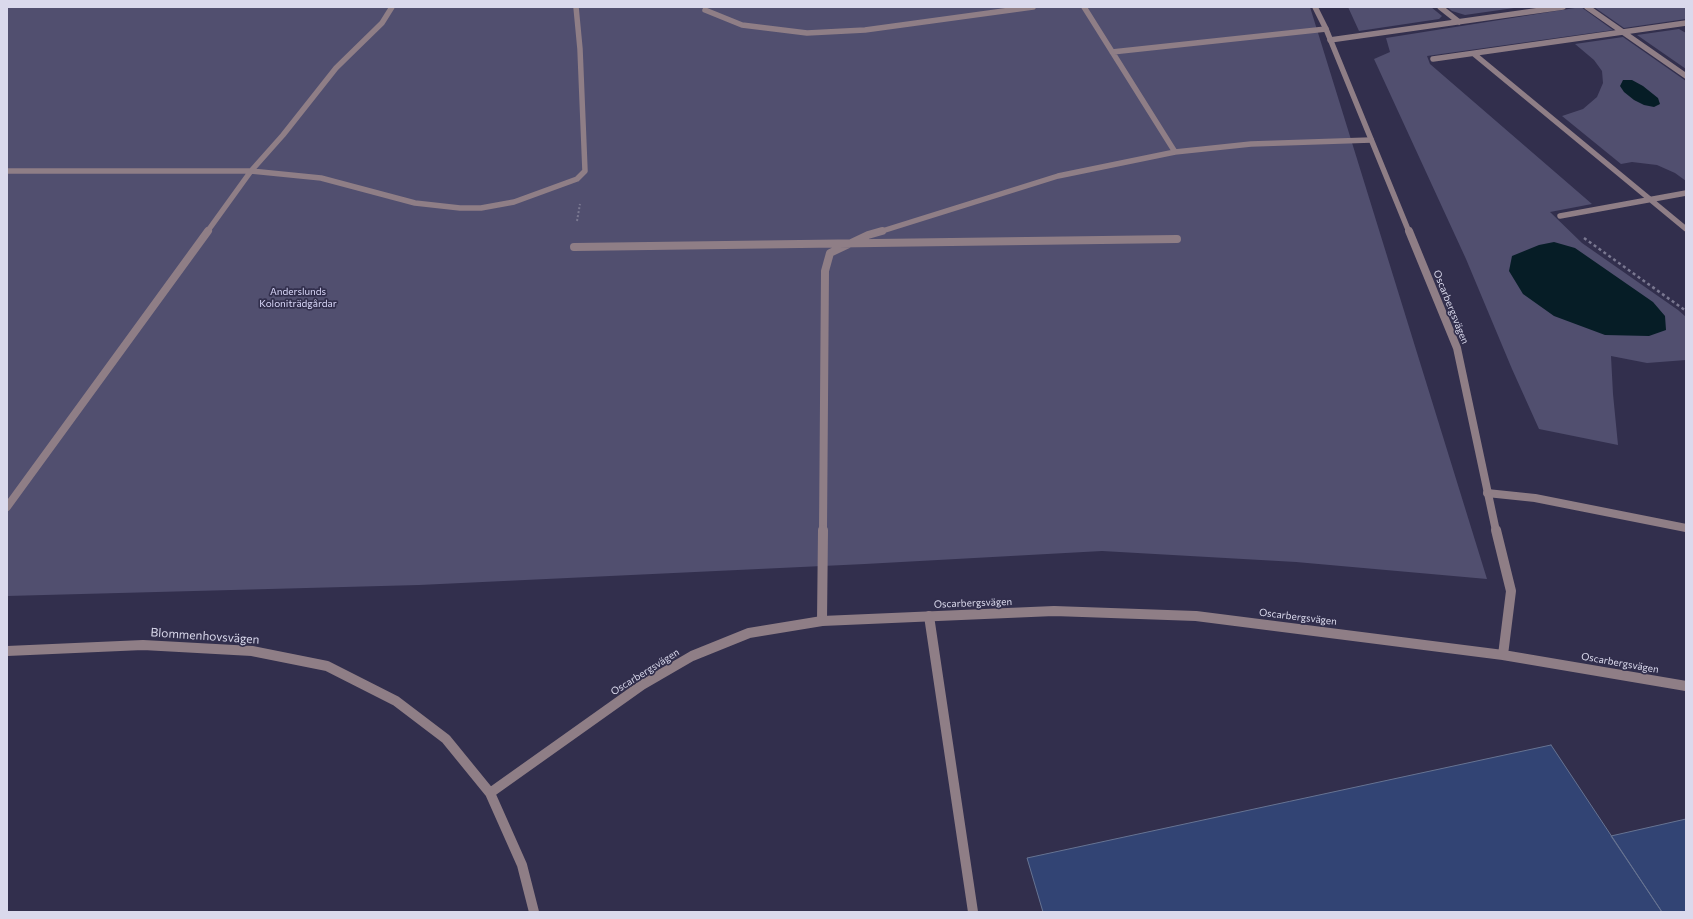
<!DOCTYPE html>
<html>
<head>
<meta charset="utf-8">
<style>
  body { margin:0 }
  #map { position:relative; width:1693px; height:919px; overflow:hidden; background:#322f4d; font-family:Commissioner,sans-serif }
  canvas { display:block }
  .frame { position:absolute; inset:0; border:8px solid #dad9ec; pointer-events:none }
</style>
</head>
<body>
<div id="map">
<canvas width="1693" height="919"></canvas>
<div class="frame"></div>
</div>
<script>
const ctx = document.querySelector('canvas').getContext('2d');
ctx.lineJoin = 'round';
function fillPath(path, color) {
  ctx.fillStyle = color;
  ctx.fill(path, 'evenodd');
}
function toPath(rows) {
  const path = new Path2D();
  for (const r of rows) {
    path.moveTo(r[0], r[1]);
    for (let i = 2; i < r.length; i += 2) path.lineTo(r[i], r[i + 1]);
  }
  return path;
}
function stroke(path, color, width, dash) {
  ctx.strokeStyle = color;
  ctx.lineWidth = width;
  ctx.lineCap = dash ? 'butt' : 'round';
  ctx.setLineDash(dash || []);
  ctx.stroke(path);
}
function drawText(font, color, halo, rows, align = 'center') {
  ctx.font = font + ' Commissioner,sans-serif';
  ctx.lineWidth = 3.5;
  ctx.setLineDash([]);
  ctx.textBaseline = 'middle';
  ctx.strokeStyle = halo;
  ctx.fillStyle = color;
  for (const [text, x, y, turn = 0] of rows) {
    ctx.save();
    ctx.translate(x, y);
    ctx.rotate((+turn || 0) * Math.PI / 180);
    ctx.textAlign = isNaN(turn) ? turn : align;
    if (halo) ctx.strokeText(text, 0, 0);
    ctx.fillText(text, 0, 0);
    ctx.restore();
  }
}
fillPath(toPath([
  [7,7,1310,7,1487,579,1296,562,1102,551,865,564,419,585,7,596],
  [1348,7,1431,7,1442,16,1439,19,1359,31],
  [1447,7,1521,7,1465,15,1452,11],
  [1581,7,1613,30,1427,56,1430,64,1592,204,1550,212,1582,243,1678,310,1686,317,1686,360,1647,363,1611,356,1613,394,1618,445,1539,429,1512,369,1466,259,1374,59,1390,52,1386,38],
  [1594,7,1686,7,1686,19,1624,28],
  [1679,29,1686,33,1686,69,1637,35],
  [1623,37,1686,81,1686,181,1675,173,1657,165,1632,162,1621,164,1562,116,1583,109,1597,97,1603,83,1602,71,1594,60,1575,44]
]), '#514f6f');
fillPath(toPath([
  [1623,80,1632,80,1643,86,1658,98,1660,104,1654,107,1644,105,1634,100,1624,92,1620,86],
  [1554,242,1575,248,1653,302,1665,316,1666,330,1649,336,1605,335,1554,316,1523,294,1509,271,1512,256,1539,245]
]), '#061d26');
const building = toPath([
  [1551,745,1662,912,1043,912,1027,858,1551,745],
  [1686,819,1686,912,1662,912,1611,836,1686,819]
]);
fillPath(building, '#324474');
stroke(building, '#667392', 1);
stroke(toPath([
  [577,221,580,204]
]), '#7a7891', 2, [2, 2]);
stroke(toPath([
  [1584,238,1686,311]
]), '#7a7891', 2.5, [3, 3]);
stroke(toPath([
  [1084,7,1175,152],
  [1440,7,1459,22],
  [1587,7,1686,76],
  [705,10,742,25,807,33,865,30,1033,7],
  [1330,40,1563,7],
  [1112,52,1326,29],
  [1474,54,1686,229],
  [1433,59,1686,23],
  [7,171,251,171,321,178,415,203,460,208,481,208,514,202,577,179,585,171,580,49,576,7],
  [1560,216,1686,193],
  [207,232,251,171,283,135,336,68,382,23,392,7],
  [879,232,1058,176,1175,152,1251,144,1371,140]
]), '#8f7e86', 5.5);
stroke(toPath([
  [574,247,1177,239],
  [1487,493,1535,498,1686,528],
  [7,507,208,231],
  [823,531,825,271,830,253,868,235,882,231]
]), '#8f7e86', 8);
stroke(toPath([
  [929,616,973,912],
  [822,621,823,530]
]), '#8f7e86', 10);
stroke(toPath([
  [1315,7,1326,29,1409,232]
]), '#8f7e86', 5.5);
stroke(toPath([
  [1409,231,1457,348,1496,531]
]), '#8f7e86', 8);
stroke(toPath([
  [1496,530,1511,591,1503,655],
  [7,651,143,645,252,651,327,666,396,701,446,739,490,793,522,865,534,912],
  [490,793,642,685,692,656,749,633,822,621,1054,611,1196,616,1503,655,1686,686]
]), '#8f7e86', 10);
drawText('10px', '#dad8fa', '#322f4d', [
  ["Anderslunds",298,292],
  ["Koloniträdgårdar",298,304]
]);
drawText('10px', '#dad9ec', '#322f4d', [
  ["Oscarbergsvägen",1451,307,68],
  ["Oscarbergsvägen",973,603,-2],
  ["Oscarbergsvägen",1298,617,7],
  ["Oscarbergsvägen",1620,663,10],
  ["Oscarbergsvägen",645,672,-32]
]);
drawText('12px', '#dad9ec', '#322f4d', [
  ["Blommenhovsvägen",205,636,4]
]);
</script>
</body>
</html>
